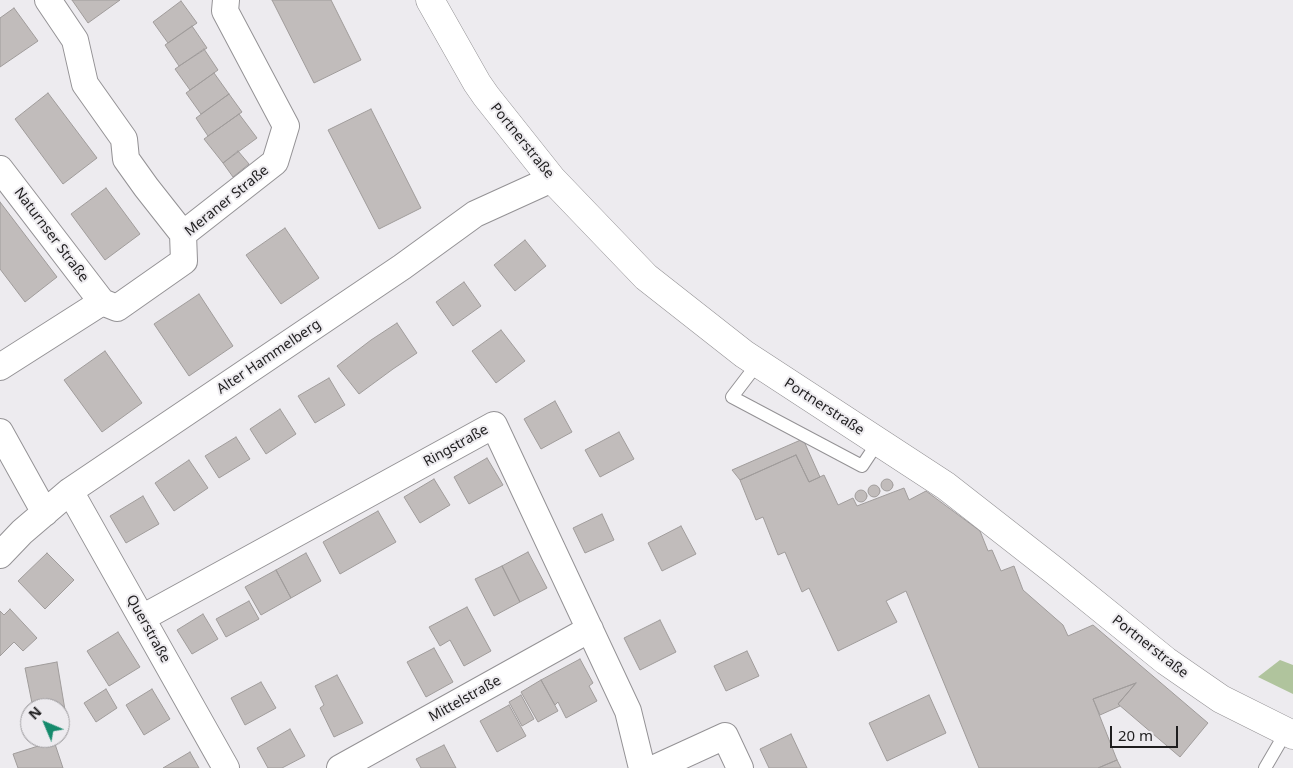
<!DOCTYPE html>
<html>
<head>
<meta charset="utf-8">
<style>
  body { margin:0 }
  #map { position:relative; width:1293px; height:768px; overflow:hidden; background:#edebef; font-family:"Noto Sans",sans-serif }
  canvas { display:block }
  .north { position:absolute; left:20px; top:698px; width:50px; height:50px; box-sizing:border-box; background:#edebef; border:1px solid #9b999c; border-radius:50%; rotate:315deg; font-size:14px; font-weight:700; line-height:20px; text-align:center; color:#1f1e1f }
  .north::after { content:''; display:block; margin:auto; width:18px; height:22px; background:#158a6c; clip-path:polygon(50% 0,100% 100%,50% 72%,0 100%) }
  .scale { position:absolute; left:1110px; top:726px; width:68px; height:22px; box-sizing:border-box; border:2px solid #1f1e1f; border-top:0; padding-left:6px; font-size:15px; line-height:18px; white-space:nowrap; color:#1f1e1f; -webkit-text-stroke:4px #edebef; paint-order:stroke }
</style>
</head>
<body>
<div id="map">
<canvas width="1293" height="768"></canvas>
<div class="north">N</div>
<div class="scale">20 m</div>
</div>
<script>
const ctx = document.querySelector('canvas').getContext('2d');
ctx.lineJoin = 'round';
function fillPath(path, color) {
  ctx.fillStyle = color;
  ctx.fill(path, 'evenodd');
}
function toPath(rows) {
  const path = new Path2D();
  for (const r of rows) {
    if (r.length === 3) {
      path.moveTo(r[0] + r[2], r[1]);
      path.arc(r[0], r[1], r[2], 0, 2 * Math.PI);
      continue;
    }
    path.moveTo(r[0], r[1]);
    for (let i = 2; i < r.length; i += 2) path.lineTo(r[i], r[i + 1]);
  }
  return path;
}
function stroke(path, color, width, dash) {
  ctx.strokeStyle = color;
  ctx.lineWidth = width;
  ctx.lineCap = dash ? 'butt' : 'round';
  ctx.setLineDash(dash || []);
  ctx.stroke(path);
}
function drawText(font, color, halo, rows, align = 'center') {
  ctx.font = font + ' "Noto Sans",sans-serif';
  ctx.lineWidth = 4;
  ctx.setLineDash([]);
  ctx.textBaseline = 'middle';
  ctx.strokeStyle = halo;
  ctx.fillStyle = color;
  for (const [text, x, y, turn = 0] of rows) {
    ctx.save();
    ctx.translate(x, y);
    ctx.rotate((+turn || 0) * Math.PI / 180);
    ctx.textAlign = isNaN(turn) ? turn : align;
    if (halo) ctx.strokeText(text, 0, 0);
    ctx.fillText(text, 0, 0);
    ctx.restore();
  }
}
fillPath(toPath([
  [1280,660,1293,665,1293,694,1258,677]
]), '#b0c49d');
const building = toPath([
  [72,0,120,0,88,23,72,0],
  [272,0,331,0,361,60,314,83,272,0],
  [181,1,197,23,168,43,153,22,181,1],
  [14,8,38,41,0,67,0,18,14,8],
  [192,26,207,48,179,66,165,45,192,26],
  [204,49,218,70,190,90,175,69,204,49],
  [214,73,229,94,201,114,186,93,214,73],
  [48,93,97,158,63,184,15,119,48,93],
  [229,94,242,112,208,136,196,118,229,94],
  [371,109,421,208,379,229,328,130,371,109],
  [239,114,257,138,223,163,204,139,239,114],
  [238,151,249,164,233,177,223,163,238,151],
  [106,188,140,234,105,260,71,214,106,188],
  [0,202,57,277,25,302,0,269,0,202],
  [285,228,319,278,281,304,246,255,285,228],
  [525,240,546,266,515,291,494,265,525,240],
  [464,282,481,306,453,326,436,302,464,282],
  [199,294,233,346,189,376,154,324,199,294],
  [397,323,417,353,393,369,359,394,337,366,371,340,397,323],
  [501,330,525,361,496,383,472,351,501,330],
  [105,351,142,403,102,432,64,380,105,351],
  [329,378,345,405,315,423,298,396,329,378],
  [555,401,572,432,541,449,524,419,555,401],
  [280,409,296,434,266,454,250,429,280,409],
  [619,432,634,459,600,477,585,450,619,432],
  [236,437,250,459,219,478,205,456,236,437],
  [803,439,820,477,809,482,796,455,740,480,732,470,803,439],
  [796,455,809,482,824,475,838,505,853,498,857,506,904,488,909,500,926,491,980,531,988,551,992,550,1001,571,1014,566,1023,590,1063,625,1068,636,1093,625,1208,723,1180,757,1118,704,1136,683,1093,699,1117,760,1098,768,979,768,906,591,886,601,897,622,838,651,809,588,802,592,785,552,778,555,763,517,756,520,740,480,796,455],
  [487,458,503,485,469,504,454,477,487,458],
  [189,460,208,488,174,511,155,483,189,460],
  [887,485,6],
  [434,479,450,505,420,523,404,497,434,479],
  [874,491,6],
  [861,496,6],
  [143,496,159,524,126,543,110,516,143,496],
  [378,511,396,542,340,574,323,542,378,511],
  [602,514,614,540,585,553,573,528,602,514],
  [681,526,696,554,662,571,648,543,681,526],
  [528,552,547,588,520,602,502,566,528,552],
  [47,553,74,580,45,609,18,581,47,553],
  [306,553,321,581,291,598,276,570,306,553],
  [502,566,520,602,494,616,475,579,502,566],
  [276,570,291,598,261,615,245,587,276,570],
  [249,601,259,619,226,637,216,619,249,601],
  [467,607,491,651,464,666,450,640,440,646,429,627,467,607],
  [10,609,37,638,23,651,14,642,0,656,0,611,4,615,10,609],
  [203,614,218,639,192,654,177,630,203,614],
  [660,620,676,652,640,670,624,638,660,620],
  [118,632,140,667,109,686,87,651,118,632],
  [434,648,453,682,426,697,407,662,434,648],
  [747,651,759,676,726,691,714,666,747,651],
  [580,659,593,683,589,686,597,701,566,718,558,702,555,705,541,680,580,659],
  [57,662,65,710,60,711,60,708,33,708,25,668,57,662],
  [337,675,363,723,334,737,320,708,324,705,315,686,337,675],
  [541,680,558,711,538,722,521,692,541,680],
  [261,682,276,708,245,725,231,698,261,682],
  [1136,683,1118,704,1120,706,1100,715,1093,699,1136,683],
  [106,689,117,708,96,722,84,703,106,689],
  [152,689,170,719,144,735,126,705,152,689],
  [521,695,534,719,522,726,509,702,521,695],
  [929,695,946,733,887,761,869,723,929,695],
  [509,705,526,736,497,752,480,721,509,705],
  [290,729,305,756,282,768,268,768,257,748,290,729],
  [791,734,807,768,769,768,760,749,791,734],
  [54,741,63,768,18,768,13,754,54,741],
  [444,745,456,768,421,768,416,759,444,745],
  [190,752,199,768,163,768,190,752],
  [1117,760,1121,768,1098,768,1117,760]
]);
fillPath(building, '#c1bcbb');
stroke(building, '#a09c9b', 1);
const service = toPath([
  [758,363,732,397,862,466,878,442],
  [1265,768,1286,732]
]);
const minor = toPath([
  [48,0,75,40,85,84,124,139,126,159,146,187,183,234],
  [0,169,102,302],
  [0,367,102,302,117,308,184,261,183,234,275,162,286,126,225,11,226,0],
  [0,432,45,513],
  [70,491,226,768],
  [0,555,22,532,70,491,402,267,475,214,552,179],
  [142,618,494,425,628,711,642,768],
  [340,768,590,629],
  [655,768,725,736,740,768]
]);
const tertiary = toPath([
  [430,0,477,83,486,96,552,179,646,277,744,354,946,486,1056,572,1166,661,1221,699,1293,735]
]);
stroke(service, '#949295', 14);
stroke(minor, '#949295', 28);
stroke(tertiary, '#949295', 29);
stroke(service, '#fff', 12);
stroke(minor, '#fff', 26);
stroke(tertiary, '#fff', 28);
drawText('14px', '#1f1e1f', '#edebef', [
  ["Portnerstraße",522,141,51],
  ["Meraner Straße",227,201,-39],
  ["Naturnser Straße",51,235,53],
  ["Alter Hammelberg",269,357,-34],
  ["Portnerstraße",824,407,33],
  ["Ringstraße",456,446,-29],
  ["Querstraße",148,629,61],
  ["Portnerstraße",1150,647,38],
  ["Mittelstraße",465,699,-29]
]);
</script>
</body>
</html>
